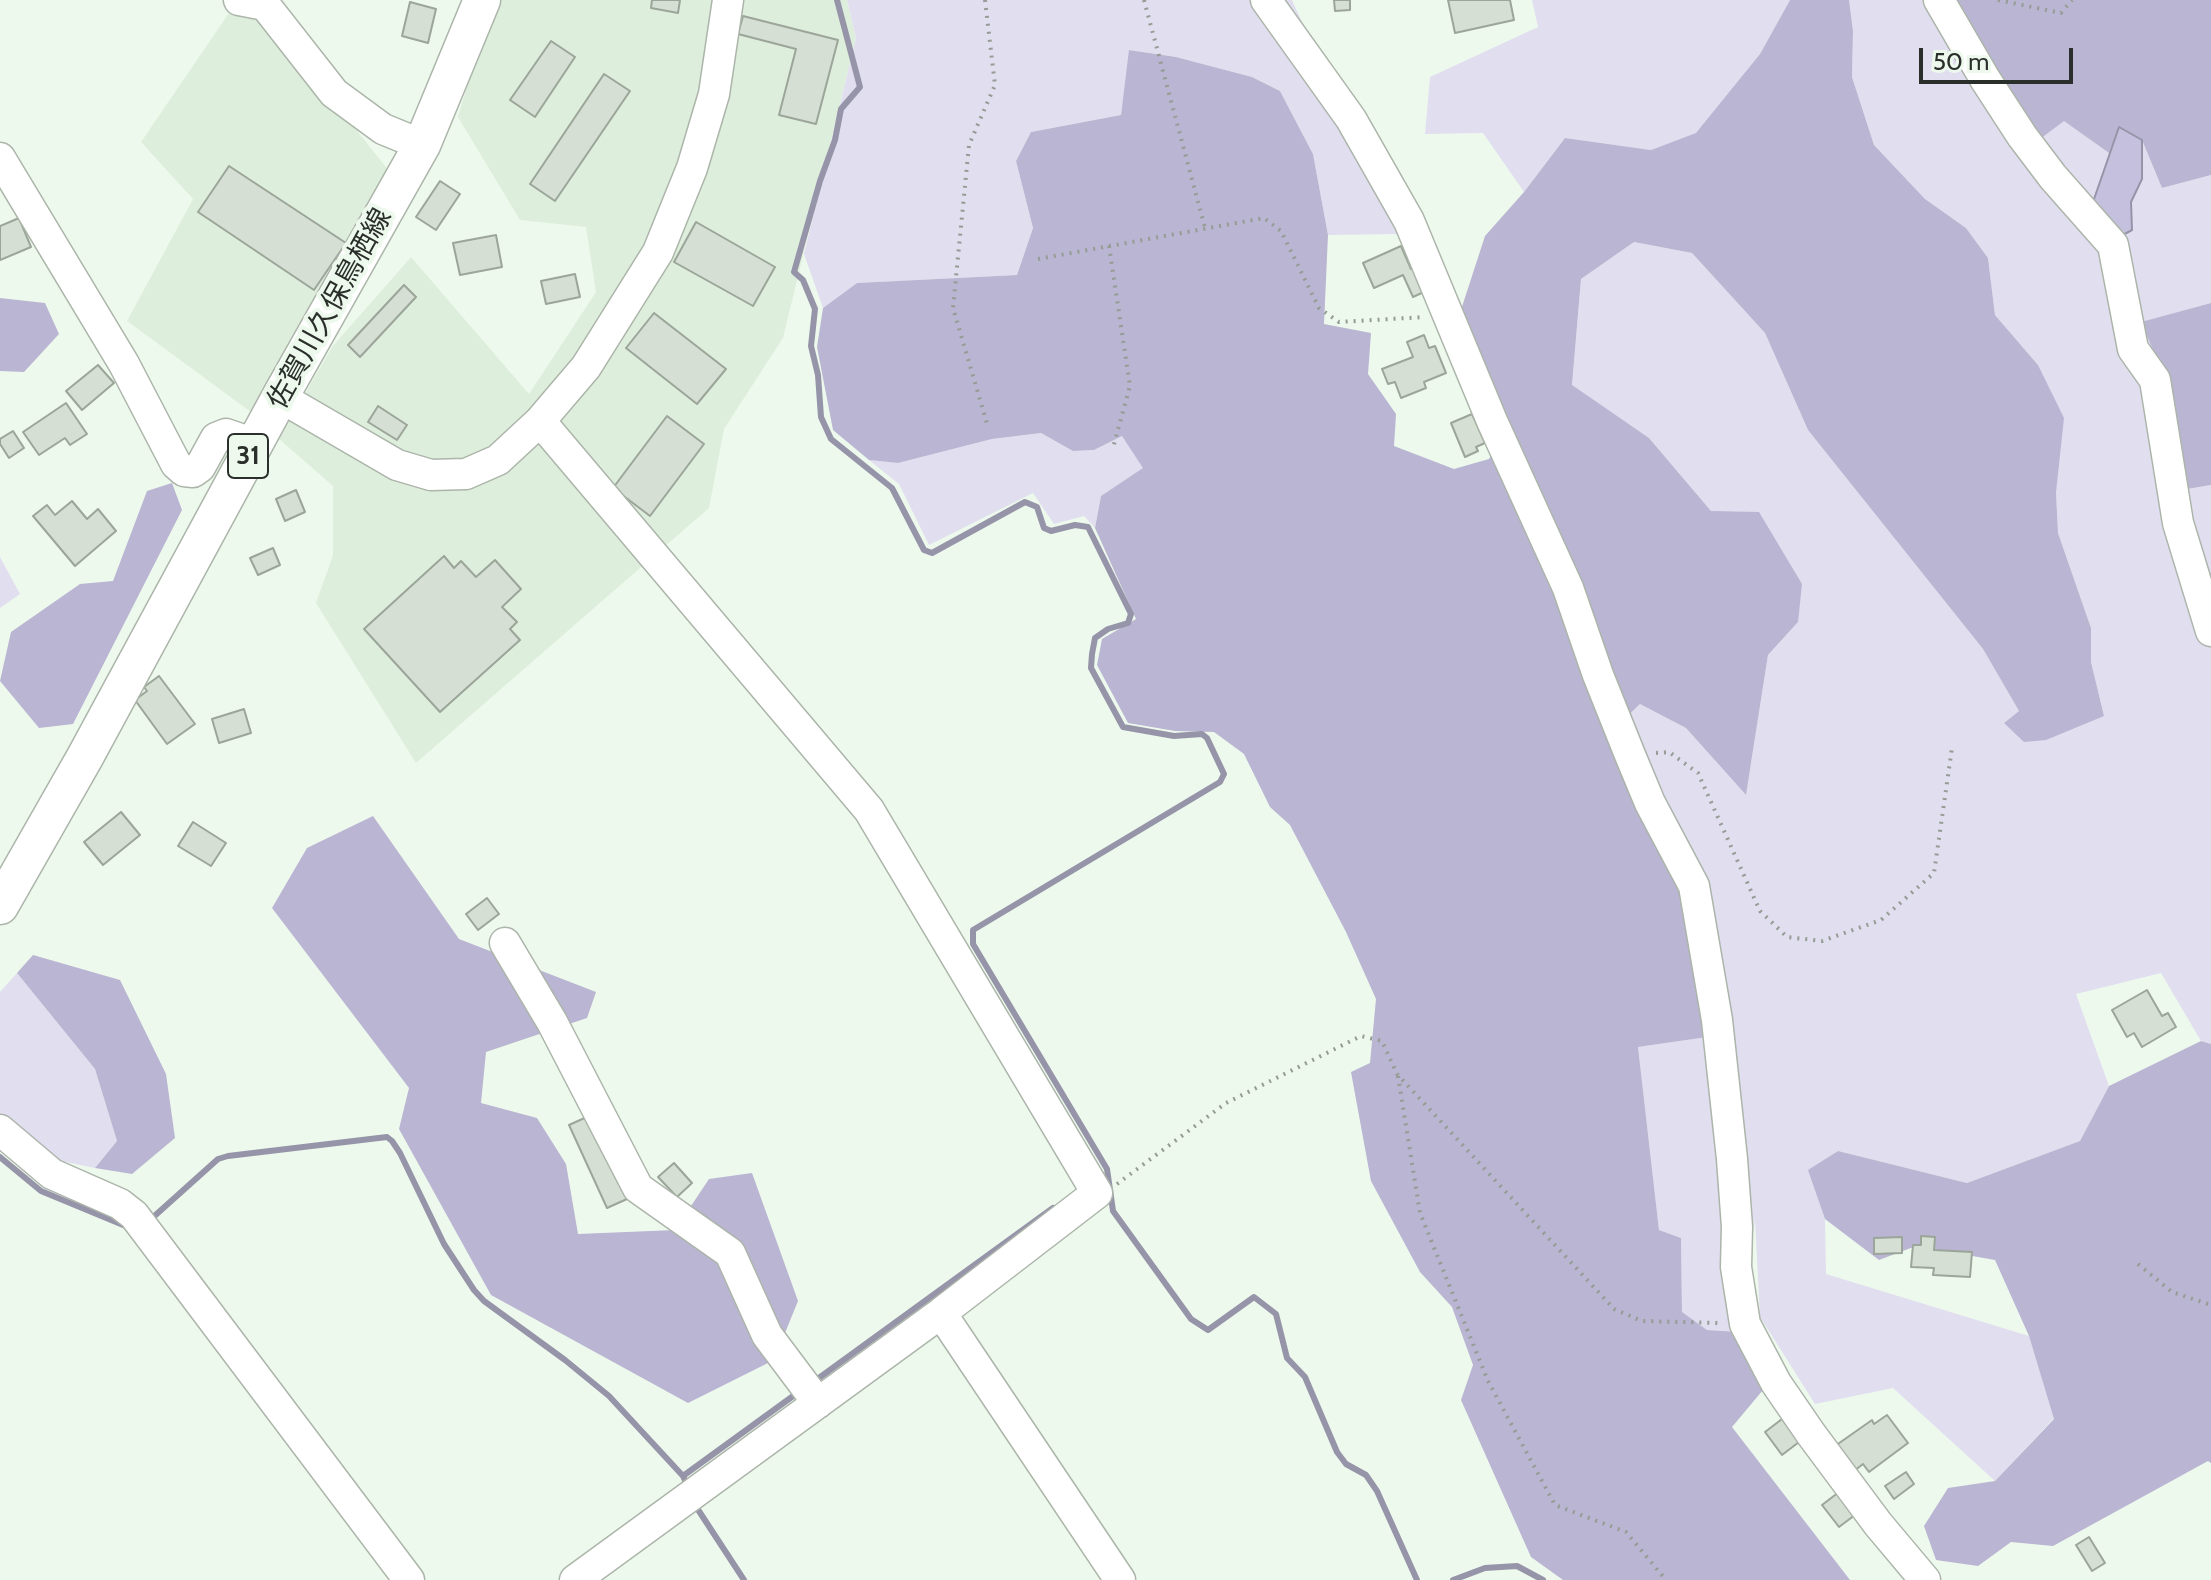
<!DOCTYPE html>
<html>
<head>
<meta charset="utf-8">
<style>
  body { margin:0 }
  #map { position:relative; width:2211px; height:1580px; overflow:hidden; background:#eef9ed; font-family:Cabin,sans-serif }
  canvas { display:block }
  .scale { position:absolute; left:1919px; top:48px; width:154px; height:36px; box-sizing:border-box; border:4px solid #2b2f2b; border-top:0; padding-left:10px; font-size:24px; line-height:28px; white-space:nowrap; color:#2b2f2b; -webkit-text-stroke:6px #eef9ed; paint-order:stroke }
</style>
</head>
<body>
<div id="map">
<canvas width="2211" height="1580"></canvas>
<div class="scale">50 m</div>
</div>
<script>
const ctx = document.querySelector('canvas').getContext('2d');
ctx.lineJoin = 'round';
function fillPath(path, color) {
  ctx.fillStyle = color;
  ctx.fill(path, 'evenodd');
}
function toPath(rows) {
  const path = new Path2D();
  for (const r of rows) {
    path.moveTo(r[0], r[1]);
    for (let i = 2; i < r.length; i += 2) path.lineTo(r[i], r[i + 1]);
  }
  return path;
}
function stroke(path, color, width, dash) {
  ctx.strokeStyle = color;
  ctx.lineWidth = width;
  ctx.lineCap = dash ? 'butt' : 'round';
  ctx.setLineDash(dash || []);
  ctx.stroke(path);
}
function drawText(font, color, halo, rows, align = 'center') {
  ctx.font = font + ' Cabin,"Noto Sans JP",sans-serif';
  ctx.lineWidth = 8;
  ctx.setLineDash([]);
  ctx.textBaseline = 'middle';
  ctx.strokeStyle = halo;
  ctx.fillStyle = color;
  for (const [text, x, y, turn = 0] of rows) {
    ctx.save();
    ctx.translate(x, y);
    ctx.rotate((+turn || 0) * Math.PI / 180);
    ctx.textAlign = isNaN(turn) ? turn : align;
    if (halo) ctx.strokeText(text, 0, 0);
    ctx.fillText(text, 0, 0);
    ctx.restore();
  }
}
fillPath(toPath([
  [492,0,847,0,856,38,783,338,724,429,709,508,416,763,316,603,333,555,333,486,279,439,332,347,411,257,529,394,596,292,586,227,520,220,458,117],
  [231,10,264,14,393,176,251,412,127,321,193,199,141,142]
]), '#deeedc');
fillPath(toPath([
  [847,0,1292,0,1398,234,1328,235,1313,154,1280,91,1252,77,1176,57,1130,50,1121,115,1031,132,1016,161,1033,228,1017,275,857,283,823,308,804,254,856,38],
  [1532,0,1790,0,1760,54,1697,133,1651,150,1565,138,1524,192,1483,133,1425,134,1430,77,1538,27],
  [1849,0,1943,0,2040,139,2063,120,2109,153,2093,202,2132,230,2131,202,2142,179,2142,140,2162,188,2211,175,2211,303,2142,322,2170,389,2187,489,2211,485,2211,1044,2201,1041,2161,973,2076,994,2109,1086,2080,1141,1967,1183,1838,1151,1809,1170,1825,1219,1826,1274,2029,1336,2054,1418,1995,1481,1893,1388,1815,1404,1760,1317,1755,1219,1739,1332,1707,1330,1682,1313,1681,1238,1659,1230,1638,1047,1706,1037,1608,735,1640,704,1686,728,1746,795,1768,655,1798,622,1711,511,1649,438,1572,386,1581,279,1634,242,1692,253,1765,333,1808,430,1983,649,2019,711,2004,723,2104,716,2091,662,2091,628,2058,533,2056,492,2038,365,1995,315,1988,258,1966,228,1925,199,1874,145,1852,77,1853,31],
  [1041,433,1073,451,1094,450,1122,436,1144,468,1101,496,1095,528,1084,516,1054,524,1033,493,929,545,899,484,869,460,898,463,992,439],
  [0,557,20,594,0,608],
  [17,973,95,1069,117,1141,95,1168,56,1160,0,1115,0,992]
]), '#e1def0');
fillPath(toPath([
  [1790,0,1849,0,1853,31,1852,77,1874,145,1925,199,1966,228,1988,258,1995,315,2038,365,2064,418,2056,492,2058,533,2091,628,2091,662,2104,716,2046,740,2024,742,2004,723,2019,711,1983,649,1808,430,1765,333,1692,253,1634,242,1581,279,1572,385,1649,438,1711,511,1759,512,1802,584,1798,622,1768,655,1746,795,1686,728,1640,704,1608,735,1685,892,1707,1037,1638,1047,1659,1230,1681,1238,1682,1312,1707,1330,1739,1332,1768,1384,1732,1427,1850,1580,1563,1580,1531,1557,1461,1400,1473,1365,1452,1307,1420,1272,1371,1181,1351,1072,1370,1063,1376,999,1346,932,1290,825,1270,807,1244,754,1214,732,1175,731,1128,723,1097,665,1102,639,1136,619,1095,528,1101,496,1143,468,1122,436,1094,450,1073,451,1041,433,992,439,898,463,869,460,833,430,817,347,823,308,857,283,1017,275,1033,228,1016,161,1031,132,1121,115,1129,50,1176,57,1252,77,1280,91,1313,154,1328,235,1324,324,1371,333,1368,374,1396,414,1394,446,1454,469,1489,459,1504,432,1459,316,1485,236,1524,192,1565,138,1651,150,1696,133,1760,54],
  [1943,0,2211,0,2211,175,2162,188,2142,140,2120,127,2109,153,2064,121,2040,139],
  [0,298,45,303,59,334,24,372,0,371],
  [2211,303,2211,485,2187,489,2170,389,2141,322],
  [172,483,182,510,73,724,39,728,0,681,11,632,80,584,113,581,147,491],
  [373,816,459,939,596,992,587,1018,486,1052,481,1103,537,1118,566,1164,578,1234,675,1230,709,1179,752,1173,798,1301,774,1360,688,1403,491,1295,399,1129,409,1088,272,908,307,848],
  [33,955,120,980,166,1074,175,1138,132,1174,95,1168,117,1141,95,1069,17,973],
  [2201,1041,2211,1044,2211,1463,2208,1461,2053,1546,2011,1542,1978,1566,1936,1560,1924,1526,1948,1488,1995,1481,2054,1419,2029,1336,1995,1260,1916,1246,1879,1260,1825,1219,1808,1170,1838,1151,1967,1183,2080,1141,2109,1086]
]), '#b9b5d2');
const water = toPath([
  [2119,127,2142,140,2142,179,2131,202,2132,230,2121,236,2093,202,2119,127]
]);
fillPath(water, '#c4c0dd');
stroke(water, '#9694a8', 2);
stroke(toPath([
  [837,0,860,87,841,109,835,140,820,181,794,272,803,280,815,309,811,346,818,375,821,417,831,439,892,488,924,550,932,553,1025,502,1037,507,1044,528,1051,531,1075,525,1088,527,1131,614,1128,623,1108,629,1095,638,1092,654,1091,668,1123,727,1174,736,1202,734,1207,738,1224,774,1220,782,973,930,973,944,1107,1169,1113,1211,1191,1319,1208,1330,1254,1297,1276,1314,1287,1358,1305,1377,1337,1452,1346,1464,1366,1475,1377,1491,1417,1580],
  [0,1157,41,1191,128,1227],
  [150,1220,218,1159,228,1156,387,1137,392,1141,400,1153,444,1244,474,1290,484,1301,565,1360,609,1396,683,1476,688,1487],
  [812,1383,1053,1208],
  [683,1476,800,1391],
  [695,1505,744,1580],
  [1453,1580,1485,1568,1517,1566,1543,1580]
]), '#9694a8', 6);
const building = toPath([
  [652,0,680,0,678,13,651,8,652,0],
  [1334,0,1350,0,1350,10,1335,11,1334,0],
  [1448,0,1510,0,1514,20,1455,33,1448,0],
  [410,2,436,9,428,43,402,36,410,2],
  [743,16,838,40,816,124,779,115,796,49,738,34,743,16],
  [551,41,575,57,535,117,510,100,551,41],
  [604,74,630,91,555,201,530,184,604,74],
  [229,166,346,243,314,290,198,212,229,166],
  [440,181,460,194,436,230,416,217,440,181],
  [19,218,31,247,0,260,0,226,19,218],
  [696,222,775,267,753,306,674,262,696,222],
  [496,235,502,267,460,275,453,243,496,235],
  [1401,246,1411,269,1415,266,1426,291,1413,297,1403,275,1374,288,1363,263,1401,246],
  [575,274,580,297,546,304,541,281,575,274],
  [404,285,416,297,360,357,348,345,404,285],
  [654,313,726,369,697,404,626,348,654,313],
  [1424,335,1429,348,1435,346,1446,373,1424,382,1426,388,1401,398,1395,382,1388,384,1382,369,1413,357,1407,342,1424,335],
  [98,365,114,383,82,410,66,391,98,365],
  [66,403,87,434,70,445,65,438,39,455,23,432,66,403],
  [378,406,407,425,397,440,368,422,378,406],
  [1472,414,1485,443,1476,447,1478,451,1465,457,1451,423,1472,414],
  [667,416,704,444,650,516,613,488,667,416],
  [13,431,24,448,9,458,0,444,0,439,13,431],
  [296,490,305,512,285,521,276,499,296,490],
  [72,501,87,519,98,509,116,531,75,566,33,516,47,505,55,515,72,501],
  [273,548,280,565,258,575,250,558,273,548],
  [444,556,454,568,461,561,476,577,495,560,521,589,502,607,517,622,510,629,520,640,440,712,364,629,444,556],
  [159,676,195,724,167,744,135,700,147,691,144,687,159,676],
  [244,709,251,733,219,743,212,719,244,709],
  [121,812,140,835,103,865,84,842,121,812],
  [193,822,226,843,211,866,178,846,193,822],
  [487,898,499,914,478,930,466,914,487,898],
  [2147,990,2162,1016,2168,1013,2176,1027,2142,1047,2134,1033,2127,1037,2112,1010,2147,990],
  [589,1116,627,1199,607,1208,569,1125,589,1116],
  [674,1163,692,1183,677,1197,658,1177,674,1163],
  [1921,1236,1935,1237,1934,1250,1972,1252,1970,1277,1933,1275,1934,1268,1911,1267,1913,1245,1921,1245,1921,1236],
  [1902,1237,1902,1253,1874,1254,1874,1238,1902,1237],
  [1887,1415,1908,1443,1869,1472,1863,1464,1854,1471,1835,1446,1872,1420,1874,1424,1887,1415],
  [1782,1419,1799,1442,1782,1455,1765,1432,1782,1419],
  [1906,1472,1914,1484,1894,1499,1885,1486,1906,1472],
  [1839,1492,1855,1515,1839,1527,1822,1505,1839,1492],
  [2089,1537,2105,1563,2092,1571,2076,1545,2089,1537]
]);
fillPath(building, '#d5dfd3');
stroke(building, '#9ba599', 2);
const minor = toPath([
  [239,0,265,5,334,93,383,129,422,145],
  [1266,0,1351,119,1409,221,1492,421,1568,588,1598,675,1630,755,1650,803,1694,886,1717,1020,1732,1159,1737,1227,1736,1267,1745,1324,1776,1383,1811,1434,1878,1524,1925,1580],
  [1939,0,1985,79,2022,136,2053,177,2113,245,2133,349,2155,380,2178,523,2211,631],
  [0,158,124,364,176,464,184,471,193,472,200,467,216,438,226,434,255,444],
  [280,397,397,465,431,475,466,474,498,460,540,421,586,367,658,252,692,168,714,94,728,0],
  [540,421,869,810,1097,1193,941,1313,575,1580],
  [505,943,552,1022,638,1188,730,1253,767,1335,818,1403],
  [0,1130,52,1174,120,1204,134,1215,409,1580],
  [941,1313,1120,1580]
]);
const major = toPath([
  [0,906,85,757,280,397,422,145,482,0]
]);
stroke(minor, '#acb5aa', 33);
stroke(major, '#acb5aa', 39);
stroke(toPath([
  [985,0,995,85,969,145,953,308,988,427],
  [1144,0,1205,228],
  [1998,0,2061,13,2072,0],
  [1109,246,1130,386,1113,448],
  [1038,259,1264,218,1281,231,1319,308,1339,322,1425,317],
  [1656,753,1669,752,1698,773,1760,911,1787,937,1822,941,1881,920,1934,873,1952,748],
  [1398,1076,1420,1213,1488,1381,1555,1505,1626,1532,1666,1580],
  [1117,1184,1226,1103,1361,1036,1382,1041,1397,1074,1614,1309,1642,1321,1719,1323],
  [2138,1264,2172,1292,2211,1305]
]), '#949c94', 4, [2, 6]);
stroke(minor, '#fff', 30);
stroke(major, '#fff', 36);
for (const [x, y, w] of [
  [248,456,40]
]) {
  const box = new Path2D();
  box.roundRect(x - w / 2, y - 22, w, 44, 6);
  ctx.fillStyle = '#eef9ed';
  ctx.fill(box);
  stroke(box, '#2b2f2b', 2);
}
drawText('bold 26px', '#2b2f2b', null, [
  ["31",248,456]
]);
drawText('28px', '#2b2f2b', '#eef9ed', [
  ["佐賀川久保鳥栖線",330,309,-61]
]);
</script>
</body>
</html>
